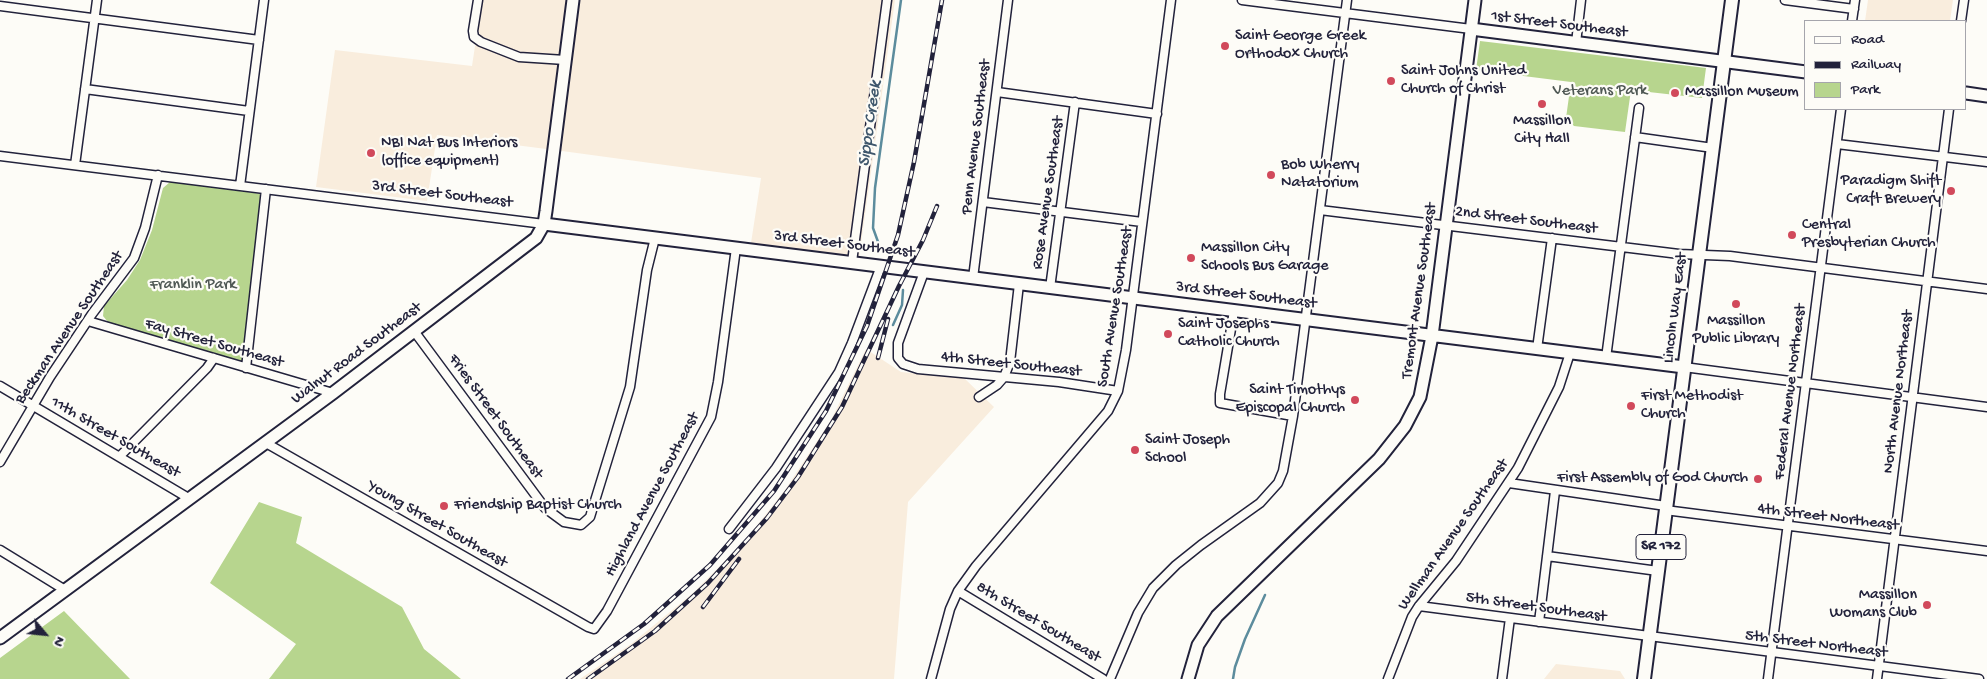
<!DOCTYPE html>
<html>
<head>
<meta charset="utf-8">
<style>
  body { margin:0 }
  #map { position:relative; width:1987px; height:679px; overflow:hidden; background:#fdfcf7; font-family:"Gochi Hand",sans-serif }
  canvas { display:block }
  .legend { position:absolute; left:1804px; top:20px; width:162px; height:90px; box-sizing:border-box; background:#fdfcf7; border:1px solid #a5a5ac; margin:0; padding:6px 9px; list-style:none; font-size:15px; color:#22223b }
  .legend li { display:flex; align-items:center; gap:10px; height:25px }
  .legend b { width:25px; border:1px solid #a5a5ac }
  .north { position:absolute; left:20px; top:609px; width:50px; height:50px; -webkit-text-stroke:4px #fdfcf7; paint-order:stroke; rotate:118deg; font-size:14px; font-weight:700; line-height:20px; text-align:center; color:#22223b }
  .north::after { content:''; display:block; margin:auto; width:18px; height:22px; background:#22223b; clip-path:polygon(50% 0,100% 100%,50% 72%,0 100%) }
</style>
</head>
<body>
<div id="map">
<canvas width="1987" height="679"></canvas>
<ul class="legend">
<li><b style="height:6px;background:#fdfcf7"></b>Road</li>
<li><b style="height:6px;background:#22223b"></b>Railway</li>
<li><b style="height:14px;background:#b7d58e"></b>Park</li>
</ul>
<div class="north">N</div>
</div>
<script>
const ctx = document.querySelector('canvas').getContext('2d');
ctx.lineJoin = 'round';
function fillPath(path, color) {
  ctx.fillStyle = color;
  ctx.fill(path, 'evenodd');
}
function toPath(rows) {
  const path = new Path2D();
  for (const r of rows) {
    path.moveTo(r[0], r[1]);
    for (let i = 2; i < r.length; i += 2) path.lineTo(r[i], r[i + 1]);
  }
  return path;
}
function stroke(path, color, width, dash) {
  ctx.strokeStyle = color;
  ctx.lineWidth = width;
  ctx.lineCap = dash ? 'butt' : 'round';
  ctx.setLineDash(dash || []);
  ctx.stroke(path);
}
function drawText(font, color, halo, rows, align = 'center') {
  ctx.font = font + ' "Gochi Hand",sans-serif';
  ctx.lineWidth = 4.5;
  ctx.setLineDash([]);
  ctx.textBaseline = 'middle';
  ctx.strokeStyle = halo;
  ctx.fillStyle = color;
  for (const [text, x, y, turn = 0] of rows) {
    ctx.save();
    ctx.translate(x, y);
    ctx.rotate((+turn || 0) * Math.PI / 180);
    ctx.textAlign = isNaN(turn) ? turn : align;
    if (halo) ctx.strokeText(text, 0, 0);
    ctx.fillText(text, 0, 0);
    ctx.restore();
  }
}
fillPath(toPath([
  [482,0,895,0,859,258,751,243,761,178,562,151,437,135,427,201,316,187,335,50,472,66],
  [1868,0,1953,0,1950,21,1865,21],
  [866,349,901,372,964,378,994,407,908,502,894,679,580,679,631,644,693,593,744,542,785,490,831,420],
  [1556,664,1620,671,1625,679,1544,679]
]), '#f9eddd');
fillPath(toPath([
  [1480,41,1706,68,1702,98,1631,90,1625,132,1574,126,1566,118,1571,82,1476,70],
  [170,182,262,194,243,363,108,322,103,316,104,306,127,280,140,260,152,230,163,188],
  [259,502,302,517,296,543,402,607,424,649,461,679,269,679,296,644,210,583],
  [64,611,130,679,0,679,0,658]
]), '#b7d58e');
stroke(toPath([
  [881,250,873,228,875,188,901,0],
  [893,325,902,305,903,290],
  [1233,679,1235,667,1245,639,1265,595]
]), '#5c8c9d', 2.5);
const street = toPath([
  [478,0,473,31,474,37,481,42,519,57,565,60],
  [1242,0,1471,29],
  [1785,0,1854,9],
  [0,6,259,40],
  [1852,21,1855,0],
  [1961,21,1964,0],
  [1576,43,1581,0],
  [85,89,249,111],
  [997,92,1157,114],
  [1635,137,1713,148],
  [1837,144,1987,162],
  [0,156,544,224],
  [75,165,97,0],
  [240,186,264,0],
  [983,202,1142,222],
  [1320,210,1679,254,1730,256,1987,289],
  [852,262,887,0],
  [924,272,898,343,898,358,903,364,918,369,1059,382,1118,391],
  [973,278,1008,0],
  [1050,288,1075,102],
  [1234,311,1220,394,1220,403,1293,416],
  [88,321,333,393],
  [414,331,545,508,564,522,581,525,590,517,630,387,647,270,655,238],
  [1537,349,1552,238],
  [1606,358,1639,108],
  [1684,367,1987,407],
  [246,368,266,189],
  [0,386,190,499],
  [979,397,997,385,1004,377,1010,362,1019,284],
  [266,443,588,627,594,629,607,611,711,417,718,382,736,248],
  [120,456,207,368,214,358],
  [0,462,50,377,92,314,134,258,145,228,158,175],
  [1509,483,1666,506],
  [1665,510,1987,551],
  [729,529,776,468,839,372,852,343,881,266],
  [0,550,65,590],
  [1547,556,1658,571],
  [958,591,1103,679],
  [1419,606,1979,679],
  [1539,622,1555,491],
  [931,679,950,609,958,591,976,566,1108,411,1118,391,1126,350,1171,0],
  [1110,679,1138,613,1153,588,1176,565,1201,545,1260,503,1278,483,1283,471,1293,416,1347,0],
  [1388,679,1412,617,1419,606,1456,561,1518,468,1559,387,1570,353],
  [1502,679,1510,618],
  [1768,679,1841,109],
  [1877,679,1949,109]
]);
const secondary = toPath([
  [1471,29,1806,72],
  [1966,93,1987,96],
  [544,224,1684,367],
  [0,638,333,393,536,238,544,224,546,211,573,0],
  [1188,679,1198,645,1217,616,1379,459,1405,426,1420,397,1432,336,1475,0]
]);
const primary = toPath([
  [1644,679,1732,0]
]);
stroke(street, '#22223b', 11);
stroke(secondary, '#22223b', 15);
stroke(primary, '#22223b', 16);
stroke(street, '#fdfcf7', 8);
stroke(secondary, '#fdfcf7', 11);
stroke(primary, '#fdfcf7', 12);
const rail = toPath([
  [878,358,888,319],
  [703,607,739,559],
  [568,679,644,624,710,565,774,491,826,411,867,326,898,235,914,162,942,0],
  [588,679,655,631,708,583,767,518,798,477,842,407,899,286,923,240,937,206]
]);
stroke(rail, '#22223b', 4.5);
stroke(rail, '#fdfcf7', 2.5, [8]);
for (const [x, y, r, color] of [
  [1225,46,5,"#d1495b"],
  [1391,81,5,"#d1495b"],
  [1675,93,5,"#d1495b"],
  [1542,104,5,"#d1495b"],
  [371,153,5,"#d1495b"],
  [1271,175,5,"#d1495b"],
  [1951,191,5,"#d1495b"],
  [1792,235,5,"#d1495b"],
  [1191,258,5,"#d1495b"],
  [1736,304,5,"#d1495b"],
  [1168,334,5,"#d1495b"],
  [1355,400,5,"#d1495b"],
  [1631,406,5,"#d1495b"],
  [1135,450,5,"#d1495b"],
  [1758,479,5,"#d1495b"],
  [444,506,5,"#d1495b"],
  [1927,605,5,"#d1495b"]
]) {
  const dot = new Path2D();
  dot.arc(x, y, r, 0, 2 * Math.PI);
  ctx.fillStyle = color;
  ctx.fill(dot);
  stroke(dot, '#fdfcf7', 2);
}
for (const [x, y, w] of [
  [1661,547,50]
]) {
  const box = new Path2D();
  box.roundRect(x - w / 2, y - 12.5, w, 25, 4);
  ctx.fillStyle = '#fdfcf7';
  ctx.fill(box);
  stroke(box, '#22223b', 1);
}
drawText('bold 15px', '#22223b', null, [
  ["SR 172",1661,547]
]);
drawText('16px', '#22223b', '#fdfcf7', [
  ["1st Street Southeast",1559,25,7],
  ["Penn Avenue Southeast",977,137,-83],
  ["Rose Avenue Southeast",1049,193,-82],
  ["3rd Street Southeast",442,195,7],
  ["2nd Street Southeast",1526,221,7],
  ["3rd Street Southeast",844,245,7],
  ["Tremont Avenue Southeast",1420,291,-82],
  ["3rd Street Southeast",1246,296,7],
  ["South Avenue Southeast",1116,307,-81],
  ["Lincoln Way East",1676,308,-83],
  ["Beckman Avenue Southeast",70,328,-56],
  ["Fay Street Southeast",214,344,16],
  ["Walnut Road Southeast",357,354,-37],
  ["4th Street Southeast",1011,365,6],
  ["Federal Avenue Northeast",1791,392,-83],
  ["North Avenue Northeast",1899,392,-83],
  ["Fries Street Southeast",495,417,54],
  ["11th Street Southeast",115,438,30],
  ["Highland Avenue Southeast",653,495,-62],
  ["4th Street Northeast",1828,518,7],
  ["Young Street Southeast",437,525,30],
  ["Wellman Avenue Southeast",1454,535,-55],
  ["5th Street Southeast",1536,608,8],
  ["8th Street Southeast",1038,623,31],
  ["5th Street Northeast",1816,645,7]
]);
drawText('16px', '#22223b', '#fdfcf7', [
  ["Saint George Greek",1235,37],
  ["Orthodox Church",1235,55],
  ["Saint Johns United",1401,72],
  ["Church of Christ",1401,90],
  ["Massillon Museum",1685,93],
  ["Massillon",1542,122,"center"],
  ["City Hall",1542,140,"center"],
  ["NBI Nat Bus Interiors",381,144],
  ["(office equipment)",381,162],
  ["Bob Wherry",1281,166],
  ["Natatorium",1281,184],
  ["Paradigm Shift",1941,182,"right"],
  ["Craft Brewery",1941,200,"right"],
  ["Central",1802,226],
  ["Presbyterian Church",1802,244],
  ["Massillon City",1201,249],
  ["Schools Bus Garage",1201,267],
  ["Massillon",1736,322,"center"],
  ["Public Library",1736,340,"center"],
  ["Saint Josephs",1178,325],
  ["Catholic Church",1178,343],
  ["Saint Timothys",1345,391,"right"],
  ["Episcopal Church",1345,409,"right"],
  ["First Methodist",1641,397],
  ["Church",1641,415],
  ["Saint Joseph",1145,441],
  ["School",1145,459],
  ["First Assembly of God Church",1748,479,"right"],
  ["Friendship Baptist Church",454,506],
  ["Massillon",1917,596,"right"],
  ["Womans Club",1917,614,"right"]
], 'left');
drawText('16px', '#4f5854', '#fdfcf7', [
  ["Veterans Park",1600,92],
  ["Franklin Park",193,286]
]);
drawText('italic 18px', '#3f576c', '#fdfcf7', [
  ["Sippo Creek",871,124,-82]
]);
</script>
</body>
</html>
